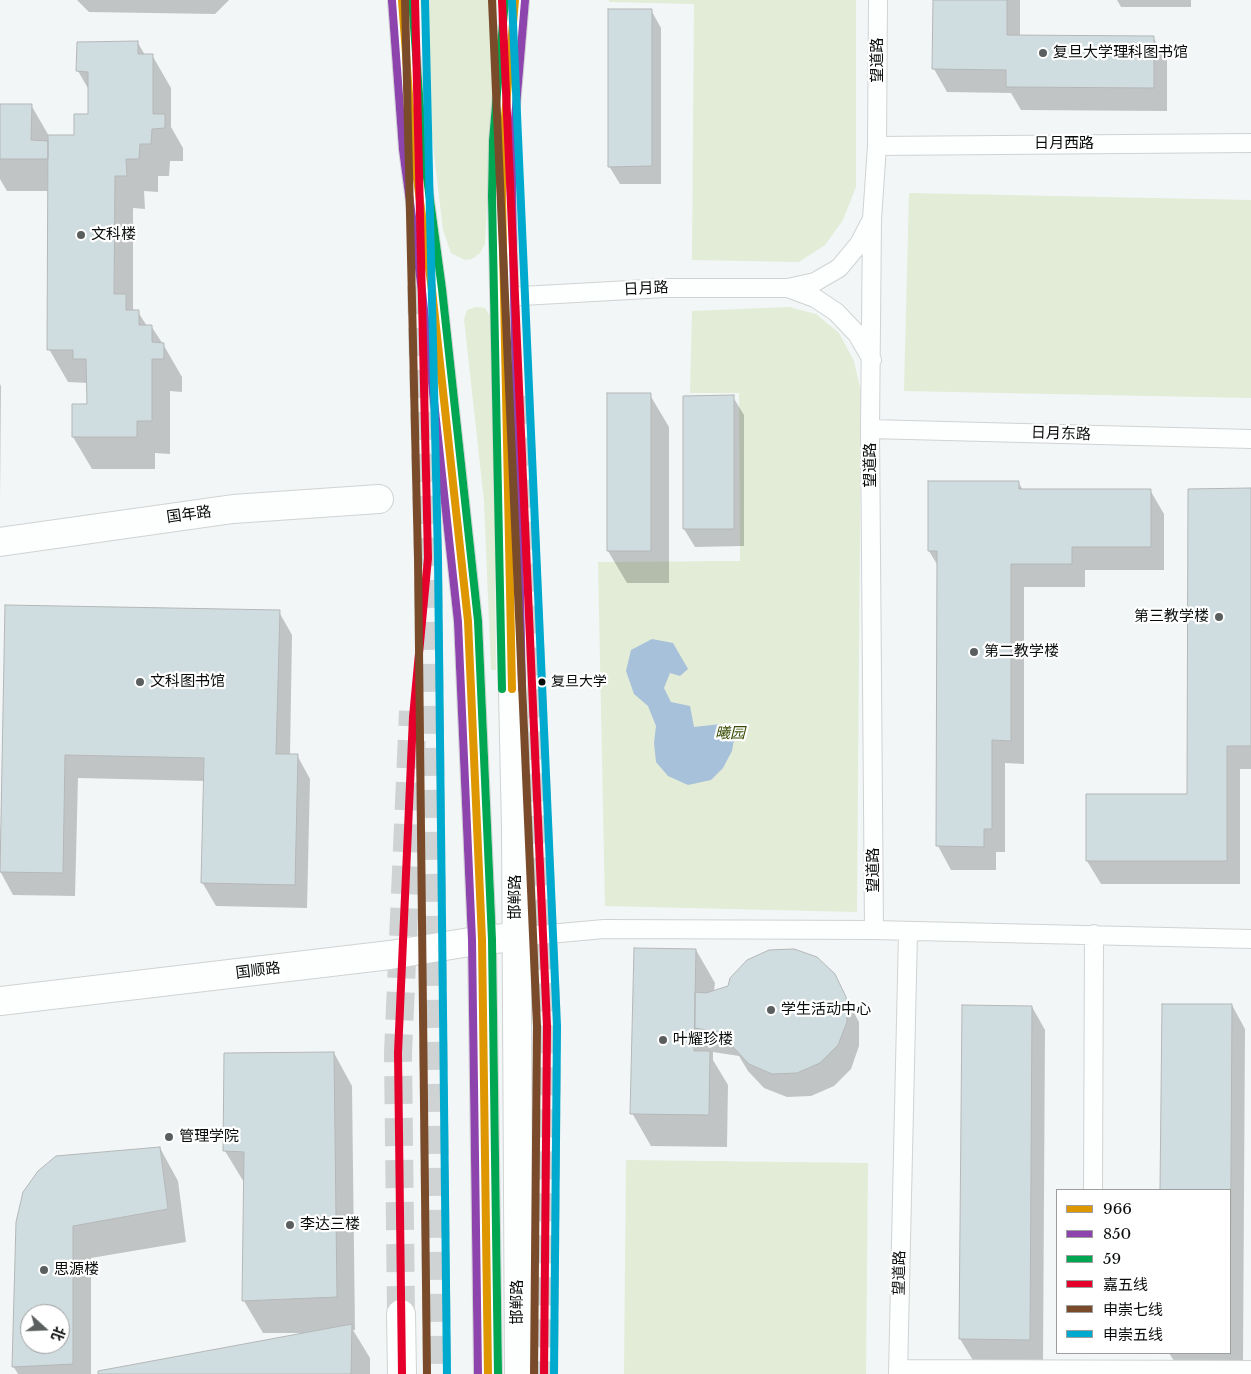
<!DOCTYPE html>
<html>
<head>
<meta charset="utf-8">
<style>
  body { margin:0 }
  #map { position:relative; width:1251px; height:1374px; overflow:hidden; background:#f2f6f6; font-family:"Libre Baskerville","Noto Sans SC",serif }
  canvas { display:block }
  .legend { position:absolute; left:1056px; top:1189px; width:175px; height:165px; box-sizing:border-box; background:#fff; border:1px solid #9d9e9e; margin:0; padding:6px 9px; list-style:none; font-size:15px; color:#0a0c0c }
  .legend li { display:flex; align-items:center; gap:10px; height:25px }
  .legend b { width:25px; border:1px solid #9d9e9e }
  .north { position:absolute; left:20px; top:1304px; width:50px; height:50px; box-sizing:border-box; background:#fff; border:1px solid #9d9e9e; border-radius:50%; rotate:110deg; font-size:14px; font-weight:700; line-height:20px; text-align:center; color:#0a0c0c }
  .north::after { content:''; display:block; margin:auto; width:18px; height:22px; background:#5b5e5e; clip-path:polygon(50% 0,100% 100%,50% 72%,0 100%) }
</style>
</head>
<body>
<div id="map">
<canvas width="1251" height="1374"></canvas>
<ul class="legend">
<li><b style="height:6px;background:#df9701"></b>966</li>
<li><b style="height:6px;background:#8e44ad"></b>850</li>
<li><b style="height:6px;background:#00a651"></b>59</li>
<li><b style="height:6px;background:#e4002b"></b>嘉五线</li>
<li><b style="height:6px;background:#7a4b2a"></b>申崇七线</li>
<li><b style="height:6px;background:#00a9ce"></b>申崇五线</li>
</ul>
<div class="north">北</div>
</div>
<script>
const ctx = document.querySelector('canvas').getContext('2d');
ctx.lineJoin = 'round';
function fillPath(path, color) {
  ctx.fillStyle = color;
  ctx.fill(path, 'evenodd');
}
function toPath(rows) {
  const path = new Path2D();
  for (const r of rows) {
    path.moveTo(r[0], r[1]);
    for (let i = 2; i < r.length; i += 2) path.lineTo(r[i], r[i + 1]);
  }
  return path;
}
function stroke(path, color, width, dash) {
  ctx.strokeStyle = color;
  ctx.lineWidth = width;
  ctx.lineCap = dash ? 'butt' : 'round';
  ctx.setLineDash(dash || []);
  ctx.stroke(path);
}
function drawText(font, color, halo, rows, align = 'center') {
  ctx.font = font + ' "Libre Baskerville","Noto Sans SC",serif';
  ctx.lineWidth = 4.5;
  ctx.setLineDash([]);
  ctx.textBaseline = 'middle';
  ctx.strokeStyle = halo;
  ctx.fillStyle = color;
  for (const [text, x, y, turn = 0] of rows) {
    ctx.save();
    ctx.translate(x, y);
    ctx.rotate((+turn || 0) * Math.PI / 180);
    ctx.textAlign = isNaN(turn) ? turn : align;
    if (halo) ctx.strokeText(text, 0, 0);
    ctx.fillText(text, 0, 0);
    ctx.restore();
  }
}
fillPath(toPath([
  [420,0,497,0,485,244,480,253,472,259,465,260,451,253,443,230,427,93],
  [609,0,856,0,856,187,843,220,825,245,799,262,692,260,694,4,609,2],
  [909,193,1251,200,1251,398,904,391],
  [476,307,485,308,490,316,493,326,496,670,491,670,484,501,464,319,467,310],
  [789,307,816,314,839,333,854,361,861,392,857,912,605,906,598,562,740,561,739,393,690,393,692,311],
  [626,1160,868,1163,866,1374,624,1374]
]), '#e2ecd7');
fillPath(toPath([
  [652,639,673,643,688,669,680,676,670,673,664,688,671,702,690,706,694,727,721,724,735,733,732,751,723,768,711,780,688,785,668,776,656,762,654,743,656,726,648,706,634,694,626,671,631,650]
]), '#a8c1da');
fillPath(toPath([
  [77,0,229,0,215,14,89,12],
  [934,0,1020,0,1020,36,1153,37,1167,61,1167,111,1021,110,1011,93,947,92,934,69],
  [1117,0,1191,0,1191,7,1121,7],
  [651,10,661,28,661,184,620,184,609,166],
  [138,43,145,55,152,55,171,88,171,127,183,148,183,161,170,161,169,176,158,176,158,192,144,191,145,209,133,208,133,308,134,312,138,312,147,326,151,326,163,344,182,377,182,392,170,391,170,454,155,453,155,469,92,469,73,437,88,405,88,383,68,382,49,349,49,191,7,191,0,179,0,105,31,105,49,136,75,136,89,116,89,90,78,71],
  [0,384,1,386,0,500],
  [650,395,669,427,669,583,627,583,608,551],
  [733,397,744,415,744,546,695,547,684,529],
  [1018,482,1023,490,1150,490,1164,514,1164,570,1085,570,1085,587,1024,587,1024,764,1005,763,1005,852,996,852,996,870,951,870,938,846,938,566,929,551],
  [1251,490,1251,769,1240,769,1240,884,1101,884,1087,861,1189,795],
  [6,606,279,612,292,635,290,755,297,755,310,779,307,908,216,906,202,882,205,781,78,778,75,896,13,895,0,871],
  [696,950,715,983,714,991,834,975,859,1022,859,1046,851,1069,834,1086,811,1096,787,1097,764,1088,748,1071,739,1056,713,1052,713,1060,728,1085,727,1147,651,1146,632,1113],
  [1163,1005,1232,1005,1245,1029,1243,1361,1174,1361,1169,1353,1230,1353,1230,1190,1161,1190],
  [1032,1007,1045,1030,1043,1363,974,1362,960,1339],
  [334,1053,352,1086,355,1330,353,1330,370,1358,370,1374,99,1374,310,1333,263,1333,244,1301,245,1184,225,1151],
  [160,1148,178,1181,186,1242,91,1258,91,1374,18,1374,13,1366,18,1222],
  [30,1314,60,1314,60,1344,30,1344]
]), '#0003');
const building = toPath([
  [933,0,1007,0,1007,35,1154,36,1154,88,1006,87,1006,70,932,69,933,0],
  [608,9,652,9,652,166,608,167,608,9],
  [138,41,138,54,153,54,153,114,165,114,165,128,152,129,151,144,140,144,139,159,126,159,127,176,115,176,114,294,126,294,126,310,139,310,139,325,152,325,152,342,164,343,164,359,152,359,152,421,137,421,137,437,72,437,72,404,87,404,86,359,73,359,73,350,47,350,48,135,74,135,74,114,88,114,88,72,76,71,77,42,138,41],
  [0,104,32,104,31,140,48,141,48,159,0,159,0,104],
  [607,393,651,393,651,551,607,551,607,393],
  [734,395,734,529,683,529,683,396,734,395],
  [928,481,1019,481,1019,489,1151,489,1151,547,1072,547,1072,564,1011,564,1011,741,992,740,992,829,984,829,984,847,936,846,937,551,928,551,928,481],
  [1251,488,1251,746,1227,746,1227,861,1086,861,1086,794,1187,794,1188,489,1251,488],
  [5,605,280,610,276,754,298,754,295,885,201,883,204,758,65,755,63,873,0,872,5,605],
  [634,948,696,949,694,1051,710,1051,709,1115,630,1114,634,948],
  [794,949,817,957,835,974,846,997,847,1022,838,1045,820,1063,797,1073,772,1074,749,1064,733,1047,724,1033,695,1028,695,992,706,993,728,986,730,978,747,960,769,950,794,949],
  [1162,1004,1232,1004,1230,1338,1230,1190,1160,1190,1162,1004],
  [962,1005,1032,1006,1030,1340,959,1339,962,1005],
  [334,1052,337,1297,242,1301,244,1152,223,1151,224,1053,334,1052],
  [160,1147,168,1209,73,1226,73,1364,12,1367,16,1222,23,1192,38,1171,56,1156,160,1147],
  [30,1314,60,1314,60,1344,30,1344,30,1314],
  [352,1324,351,1374,98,1374,98,1371,352,1324]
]);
fillPath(building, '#d0dde0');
stroke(building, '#b4b7b7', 1);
stroke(toPath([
  [421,286,428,558,437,1374],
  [519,396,547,1026,544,1374],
  [401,1314,398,1053,413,711]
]), '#cfd3d3', 28, [28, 14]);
const service = toPath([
  [877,146,1251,143],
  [788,288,815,298,836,312,857,334,872,360],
  [504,297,665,288,788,288,815,282,839,268,859,244,871,221],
  [870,429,1251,439],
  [874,930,870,429,872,219,877,146,878,0],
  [516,937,604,929,874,930,1251,939],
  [1093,1190,1094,934],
  [898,1369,1251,1370],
  [898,1374,908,932]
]);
const minor = toPath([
  [0,542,233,509,379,499]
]);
const tertiary = toPath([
  [0,1001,390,955,482,940,516,937]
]);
const primary = toPath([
  [402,0,413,149,432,290,468,621,482,940,488,1374],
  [515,0,503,141,502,196,516,828,519,1374]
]);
const trunk = toPath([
  [401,1314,402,1374]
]);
stroke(service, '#d0d3d3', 20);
stroke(minor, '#d0d3d3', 30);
stroke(tertiary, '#d0d3d3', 30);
stroke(primary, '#d0d3d3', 30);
stroke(trunk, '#d0d3d3', 30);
stroke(service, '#fdfefe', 18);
stroke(minor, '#fdfefe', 28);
stroke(tertiary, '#fdfefe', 28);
stroke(primary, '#fdfefe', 28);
stroke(trunk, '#fdfefe', 28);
stroke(toPath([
  [402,0,413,149,432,290,468,621,482,940,488,1374],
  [512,689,502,196,503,141,515,0]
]), '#df9701', 8);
stroke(toPath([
  [392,1,403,150,422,291,458,622,472,940,478,1374],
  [522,689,512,196,513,142,525,1]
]), '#8e44ad', 8);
stroke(toPath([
  [412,0,423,148,442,289,478,621,492,940,498,1374],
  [502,689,492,196,493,140,505,0]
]), '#00a651', 8);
stroke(toPath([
  [502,0,547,1026,544,1374],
  [402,1374,398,1053,413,717,428,558,415,0]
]), '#e4002b', 8);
stroke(toPath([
  [405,0,418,558,427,1374],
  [492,0,537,1026,534,1374]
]), '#7a4b2a', 8);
stroke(toPath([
  [425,0,438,558,447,1374],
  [512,0,557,1026,554,1374]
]), '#00a9ce', 8);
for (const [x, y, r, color] of [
  [1043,53,5,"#5b5e5e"],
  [81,235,5,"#5b5e5e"],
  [1219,617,5,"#5b5e5e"],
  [974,652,5,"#5b5e5e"],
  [140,682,5,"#5b5e5e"],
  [542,682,4.5,"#0a0c0c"],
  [771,1010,5,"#5b5e5e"],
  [663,1040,5,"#5b5e5e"],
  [169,1137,5,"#5b5e5e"],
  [290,1225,5,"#5b5e5e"],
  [44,1270,5,"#5b5e5e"]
]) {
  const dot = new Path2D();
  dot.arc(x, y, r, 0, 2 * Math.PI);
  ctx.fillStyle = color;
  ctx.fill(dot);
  stroke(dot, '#fff', 2);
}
drawText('14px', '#0a0c0c', '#fff', [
  ["复旦大学",551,682]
], 'left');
drawText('15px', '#0a0c0c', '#fff', [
  ["复旦大学理科图书馆",1053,53],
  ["文科楼",91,235],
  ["第三教学楼",1209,617,"right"],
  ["第二教学楼",984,652],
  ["文科图书馆",150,682],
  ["学生活动中心",781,1010],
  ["叶耀珍楼",673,1040],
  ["管理学院",179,1137],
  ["李达三楼",300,1225],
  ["思源楼",54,1270]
], 'left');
drawText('15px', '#0a0c0c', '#fff', [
  ["望道路",878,60,-90],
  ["日月西路",1064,144],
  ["日月路",646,289,-3],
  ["日月东路",1061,434,2],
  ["望道路",871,465,-90],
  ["国年路",189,515,-8],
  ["望道路",874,870,-90],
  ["邯郸路",516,897,-90],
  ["国顺路",258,971,-7],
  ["望道路",900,1273,-89],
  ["邯郸路",518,1302,-90]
]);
drawText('italic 15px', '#364900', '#fff', [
  ["曦园",730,734]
]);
</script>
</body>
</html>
